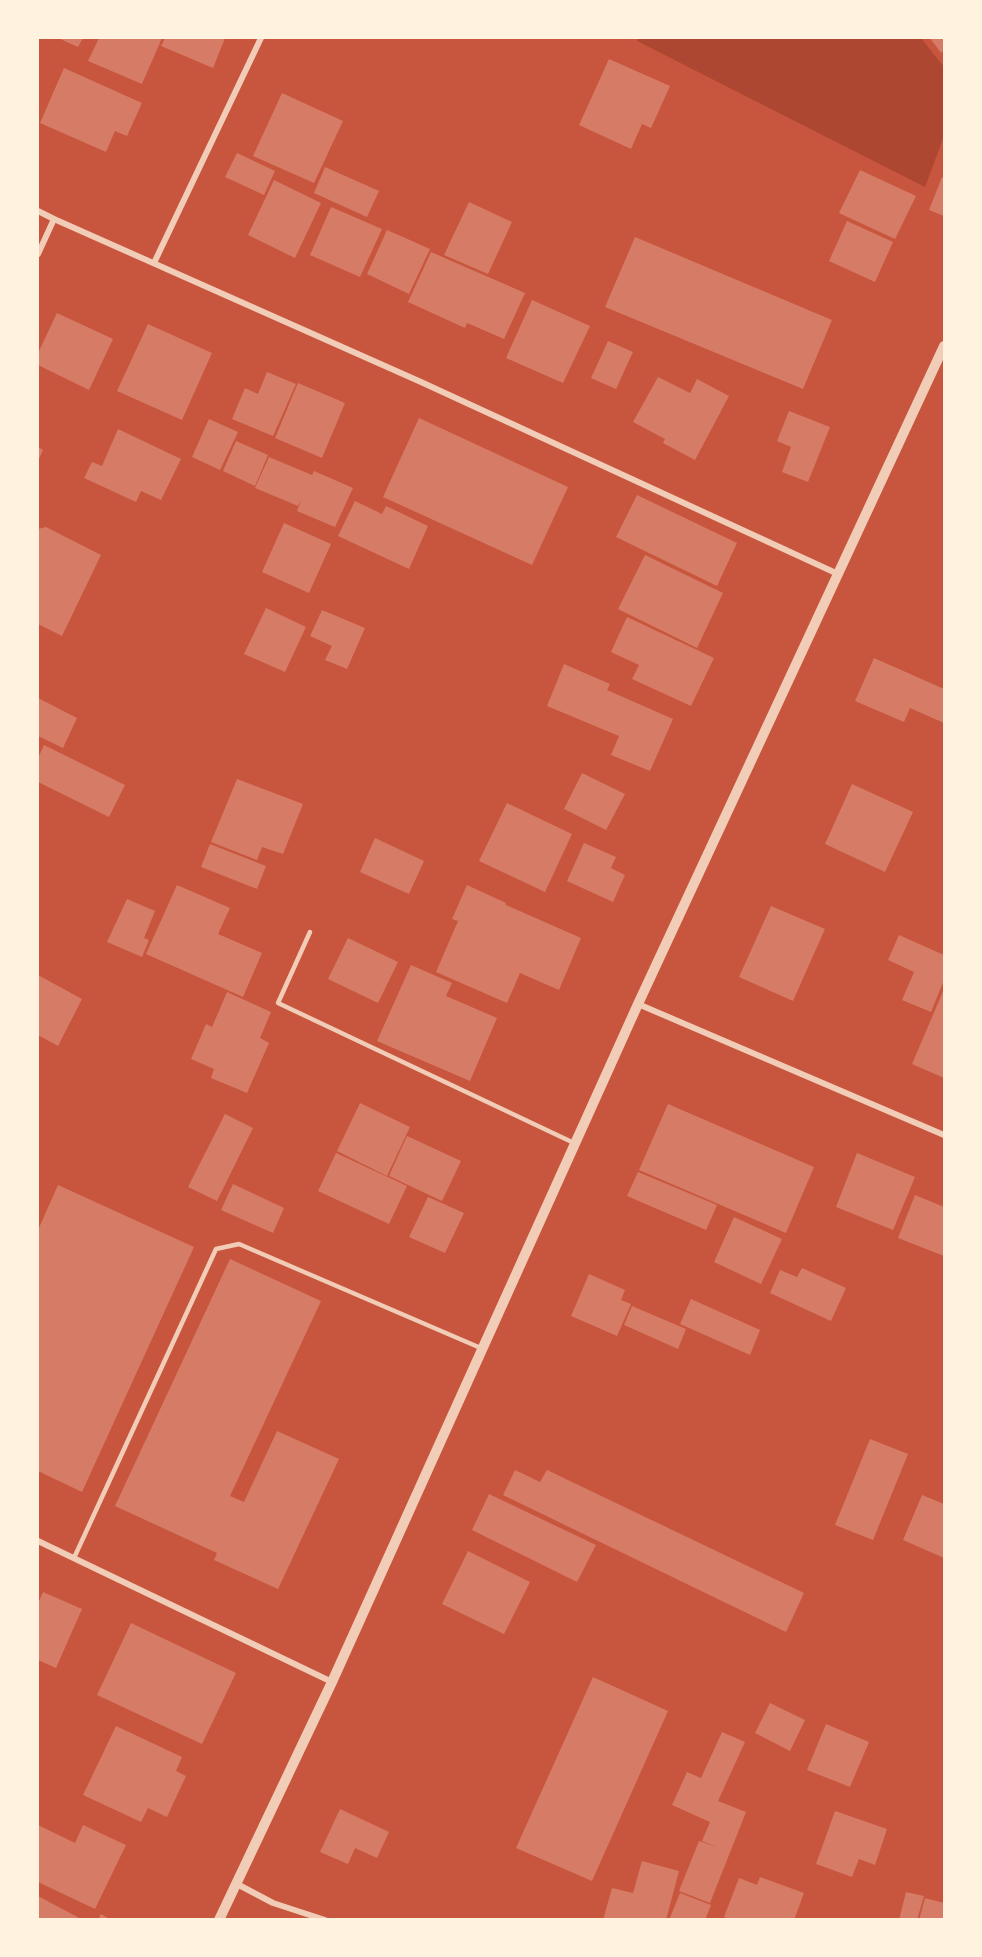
<!DOCTYPE html>
<html>
<head>
<meta charset="utf-8">
<style>
  body { margin:0 }
  #map { position:relative; width:982px; height:1957px; overflow:hidden; background:#c8553d; font-family:Montserrat,sans-serif }
  canvas { display:block }
  .frame { position:absolute; inset:0; border:39px solid #fff3e0; pointer-events:none }
</style>
</head>
<body>
<div id="map">
<canvas width="982" height="1957"></canvas>
<div class="frame"></div>
</div>
<script>
const ctx = document.querySelector('canvas').getContext('2d');
ctx.lineJoin = 'round';
function fillPath(path, color) {
  ctx.fillStyle = color;
  ctx.fill(path, 'evenodd');
}
function toPath(rows) {
  const path = new Path2D();
  for (const r of rows) {
    path.moveTo(r[0], r[1]);
    for (let i = 2; i < r.length; i += 2) path.lineTo(r[i], r[i + 1]);
  }
  return path;
}
function stroke(path, color, width, dash) {
  ctx.strokeStyle = color;
  ctx.lineWidth = width;
  ctx.lineCap = dash ? 'butt' : 'round';
  ctx.setLineDash(dash || []);
  ctx.stroke(path);
}
fillPath(toPath([
  [639,38,921,38,944,67,944,136,925,187,637,41]
]), '#ae4732');
fillPath(toPath([
  [58,38,83,38,78,47],
  [99,38,162,38,142,84,88,61],
  [165,38,225,38,213,68,161,46],
  [930,38,944,38,944,50,941,53],
  [609,59,670,86,651,128,642,124,631,149,579,125],
  [64,68,142,103,127,136,115,131,106,152,40,123],
  [282,93,343,121,314,183,253,156],
  [237,153,275,171,264,195,225,177],
  [325,167,379,191,367,217,314,193],
  [860,170,916,196,895,239,839,213],
  [942,177,944,179,944,216,929,210],
  [274,180,321,203,295,258,248,235],
  [469,202,512,222,488,274,444,255],
  [331,207,382,229,360,277,310,255],
  [847,221,893,242,875,282,829,261],
  [387,230,430,249,409,294,367,274],
  [635,237,832,320,803,389,605,307],
  [431,252,525,293,504,339,467,323,465,328,408,302],
  [532,300,590,326,563,383,506,358],
  [57,313,113,339,89,390,38,365,38,353],
  [148,324,212,353,182,420,117,391],
  [608,341,633,352,616,389,591,378],
  [267,372,296,384,273,436,232,419,245,388,258,394],
  [658,377,690,393,697,379,729,396,695,460,663,443,665,439,633,422],
  [298,383,345,403,322,458,275,438],
  [789,411,830,427,808,482,782,472,791,447,777,441],
  [419,418,568,487,532,565,383,497],
  [209,419,238,432,220,470,192,457],
  [118,429,181,459,161,500,141,491,136,502,84,478,92,462,102,466],
  [236,441,268,455,255,486,223,471],
  [38,447,43,450,38,461],
  [269,457,312,475,314,471,353,488,335,527,297,511,302,499,298,506,255,488],
  [637,495,737,543,717,586,616,537],
  [355,501,382,514,386,506,428,526,409,569,338,536],
  [284,523,331,544,309,593,262,572],
  [46,527,101,555,62,636,38,624,38,529],
  [645,555,723,593,697,648,618,609],
  [266,608,306,627,285,672,244,654],
  [322,610,365,628,347,669,325,660,332,646,310,636],
  [627,617,714,658,691,706,632,679,639,665,611,652],
  [874,658,944,689,944,723,910,708,904,722,855,701],
  [564,664,610,684,607,690,673,719,650,771,611,755,619,736,547,706],
  [38,698,77,718,63,748,38,736],
  [44,745,125,785,109,817,38,782,38,758],
  [582,773,625,794,606,830,564,809],
  [237,779,303,804,283,854,262,847,257,860,211,842],
  [852,784,913,812,885,872,825,844],
  [507,803,572,834,545,892,479,861],
  [375,838,424,861,409,894,360,872],
  [584,843,616,857,611,868,625,875,613,902,567,881],
  [210,844,266,866,257,889,201,867],
  [177,885,230,908,218,934,262,953,243,997,146,954],
  [467,885,506,903,506,905,581,938,559,990,520,973,507,1003,436,972,458,921,452,919],
  [127,899,155,911,144,938,149,940,142,957,107,942],
  [771,906,825,929,793,1001,739,977],
  [899,935,944,955,944,980,931,1012,902,1000,914,972,888,960],
  [348,938,398,962,378,1003,328,979],
  [411,965,452,983,446,996,497,1018,470,1081,377,1041],
  [38,975,82,999,58,1046,38,1035],
  [944,989,944,1078,912,1064],
  [227,992,271,1012,260,1038,269,1043,247,1093,211,1078,214,1069,191,1059,206,1024,212,1027],
  [360,1103,410,1127,387,1176,337,1151],
  [668,1104,814,1167,786,1233,639,1170],
  [225,1114,253,1128,217,1201,188,1187],
  [407,1136,461,1161,442,1201,389,1176],
  [336,1153,407,1186,389,1224,318,1191],
  [857,1153,915,1177,893,1230,836,1207],
  [638,1172,717,1205,706,1230,627,1196],
  [233,1184,284,1208,273,1233,221,1210],
  [58,1185,194,1247,82,1492,38,1471,38,1230],
  [915,1195,944,1207,944,1256,898,1238],
  [428,1197,464,1213,445,1253,409,1237],
  [734,1217,782,1239,761,1284,714,1262],
  [230,1259,321,1301,230,1496,244,1502,277,1431,339,1459,278,1589,214,1560,217,1553,115,1506],
  [802,1268,846,1288,831,1321,770,1293,780,1270,797,1277],
  [589,1274,625,1290,621,1300,631,1304,617,1336,571,1316],
  [691,1299,760,1330,750,1355,680,1324],
  [632,1306,686,1329,678,1349,624,1325],
  [870,1439,908,1454,873,1540,835,1525],
  [515,1470,540,1482,547,1470,804,1593,786,1632,503,1495],
  [489,1494,596,1545,577,1582,472,1530],
  [922,1495,944,1504,944,1558,903,1540],
  [468,1551,530,1582,504,1634,442,1604],
  [43,1592,82,1609,56,1668,38,1660,38,1603],
  [131,1623,236,1673,202,1744,97,1695],
  [593,1677,668,1711,592,1881,516,1848],
  [770,1703,805,1720,790,1751,755,1733],
  [826,1724,869,1742,850,1787,807,1770],
  [116,1726,182,1757,176,1771,186,1776,167,1817,148,1808,141,1822,83,1795],
  [722,1732,745,1742,718,1801,746,1812,710,1903,679,1891,699,1841,717,1847,702,1841,710,1822,672,1805,687,1772,701,1778],
  [340,1809,389,1832,377,1858,355,1848,348,1864,320,1852],
  [835,1811,887,1829,875,1865,859,1859,852,1877,816,1864],
  [38,1825,75,1843,83,1825,126,1845,95,1909,38,1882],
  [642,1861,679,1871,666,1920,603,1920,612,1888,633,1893],
  [760,1877,804,1893,794,1920,732,1920,724,1917,739,1878,757,1885],
  [906,1892,924,1896,917,1920,899,1920],
  [680,1893,711,1905,705,1920,669,1920],
  [38,1896,83,1920,38,1920],
  [925,1898,944,1903,944,1920,919,1920],
  [101,1914,111,1920,98,1920]
]), '#d67c66');
stroke(toPath([
  [310,932,278,1003,574,1143],
  [74,1558,216,1249,239,1244,483,1349]
]), '#f1ccb7', 4.5);
stroke(toPath([
  [38,211,54,219],
  [38,254,54,219,421,382,838,574],
  [154,263,261,38],
  [638,1004,944,1135],
  [38,1541,332,1682],
  [237,1884,273,1903,325,1920]
]), '#f1ccb7', 6);
stroke(toPath([
  [219,1920,332,1682,638,1004,944,346]
]), '#f1ccb7', 10);
</script>
</body>
</html>
